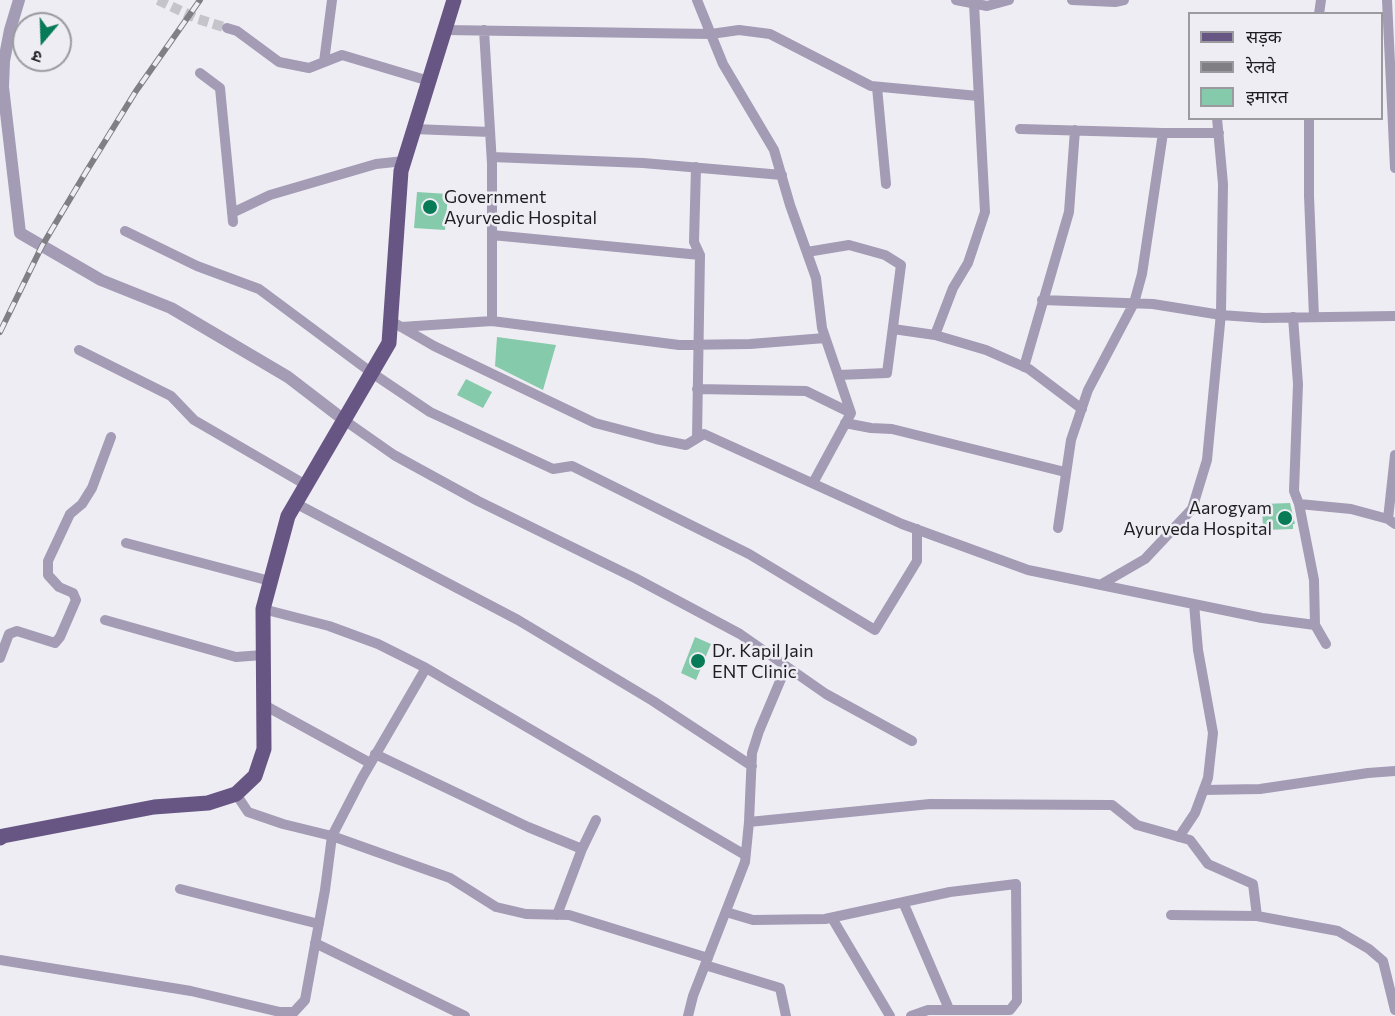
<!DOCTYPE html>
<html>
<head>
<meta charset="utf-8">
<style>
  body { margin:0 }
  #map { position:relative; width:1395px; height:1016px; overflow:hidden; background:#efedf4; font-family:Commissioner,"Noto Sans Devanagari",sans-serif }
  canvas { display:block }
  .legend { position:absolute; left:1188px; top:12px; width:195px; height:108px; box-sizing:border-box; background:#efedf4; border:2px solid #9b9a9f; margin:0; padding:8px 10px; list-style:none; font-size:18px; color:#1e1e20 }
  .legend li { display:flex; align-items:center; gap:12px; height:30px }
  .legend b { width:30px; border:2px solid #9b9a9f }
  .north { position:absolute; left:12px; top:12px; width:60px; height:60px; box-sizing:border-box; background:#efedf4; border:2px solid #9b9a9f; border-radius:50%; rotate:199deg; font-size:16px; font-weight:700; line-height:24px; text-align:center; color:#1e1e20 }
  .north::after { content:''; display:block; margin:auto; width:21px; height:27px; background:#077a56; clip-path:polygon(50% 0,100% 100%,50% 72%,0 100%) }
</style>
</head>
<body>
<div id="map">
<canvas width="1395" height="1016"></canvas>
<ul class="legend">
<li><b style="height:8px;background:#675683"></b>सड़क</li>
<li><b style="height:8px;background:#807f84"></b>रेलवे</li>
<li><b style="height:16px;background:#85caaa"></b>इमारत</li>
</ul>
<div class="north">उ</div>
</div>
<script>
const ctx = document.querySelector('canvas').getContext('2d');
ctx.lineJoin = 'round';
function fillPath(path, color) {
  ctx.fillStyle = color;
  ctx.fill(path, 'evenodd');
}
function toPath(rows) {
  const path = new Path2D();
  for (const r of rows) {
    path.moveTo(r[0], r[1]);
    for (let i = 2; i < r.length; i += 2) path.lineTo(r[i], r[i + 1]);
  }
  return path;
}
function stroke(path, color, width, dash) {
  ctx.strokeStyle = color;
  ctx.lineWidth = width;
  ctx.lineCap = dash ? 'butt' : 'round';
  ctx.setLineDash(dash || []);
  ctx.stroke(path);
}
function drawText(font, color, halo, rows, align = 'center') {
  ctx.font = font + ' Commissioner,sans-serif';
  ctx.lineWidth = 5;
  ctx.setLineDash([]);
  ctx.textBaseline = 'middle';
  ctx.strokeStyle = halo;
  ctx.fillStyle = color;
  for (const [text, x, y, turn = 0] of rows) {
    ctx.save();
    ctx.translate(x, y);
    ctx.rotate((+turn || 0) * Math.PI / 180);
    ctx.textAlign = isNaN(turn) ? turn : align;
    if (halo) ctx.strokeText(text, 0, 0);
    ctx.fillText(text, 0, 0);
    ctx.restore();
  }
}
fillPath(toPath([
  [417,192,448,194,445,230,414,228],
  [497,337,556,345,543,390,495,366],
  [466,379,492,392,483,408,457,395],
  [1290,503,1295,524,1293,524,1293,529,1263,530,1262,504],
  [695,637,711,644,696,680,681,673]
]), '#85caaa');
stroke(toPath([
  [158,0,198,19,227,28]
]), '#c5c4ca', 10, [10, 5]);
stroke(toPath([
  [697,0,723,64,774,150,790,205,816,278,822,328,851,413,813,483],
  [956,0,987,6,1009,0],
  [1072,0,1115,2,1124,0],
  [1387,0,1395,168],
  [1319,14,1321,0],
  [227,28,237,31,279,62,309,68,342,55,429,81],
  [445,30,711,34,739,30,770,34,871,86,978,96],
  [484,30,492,164,492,321],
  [324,62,332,0],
  [200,73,220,88,233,222],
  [877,87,886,184],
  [1309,118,1309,196,1314,317],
  [414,129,490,132],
  [1020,129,1163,133,1219,133],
  [492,157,643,163,782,175],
  [696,167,694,242,700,255,697,438],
  [232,213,270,195,376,164,404,161],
  [125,231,197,266,259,289,372,373,430,412,553,469,572,466,749,554,875,630,917,561,917,529],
  [492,235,700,255],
  [807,252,849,245,885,255,901,265,887,373,838,375],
  [1042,300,1153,304,1221,315,1263,318,1395,316],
  [1293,317,1298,384,1294,491,1299,504],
  [391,321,434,346,595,423,656,439,686,445,704,434,902,524,1028,570,1262,618,1315,625,1326,644],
  [401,327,492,321,679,345,750,344,825,338],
  [893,329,935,335,986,350,1029,369,1082,409],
  [935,335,953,288,968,263,985,212,974,4],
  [79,350,171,396,194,420,306,485],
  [1024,367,1069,212,1075,130],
  [697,389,806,391,851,413],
  [344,420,394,455,478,501,635,578,740,634,826,694,912,741],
  [845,423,871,428,892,429,1065,472],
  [295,503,518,620,653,701,752,766],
  [1388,519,1395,455],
  [1058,528,1071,440,1088,390,1134,303,1142,274,1163,133],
  [126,543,270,581],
  [1100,585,1145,559,1192,509,1207,460,1221,313,1223,184,1217,118],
  [263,609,329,626,378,644,426,668,745,855],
  [105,620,236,657,263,655],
  [1315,625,1314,580,1299,504,1351,509,1388,519,1395,524],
  [0,658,9,634,17,631,55,643,60,637,76,600,73,593,59,587,48,575,48,561,70,514,82,504,92,488,111,437],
  [264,705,370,763],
  [375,754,528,827,582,849],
  [1204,790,1260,789,1368,773,1395,771],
  [236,794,248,812,283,824,332,836,450,878,496,907,526,914,569,915,708,958],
  [749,822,930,804,1112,805,1137,825,1190,840,1208,864,1253,884,1257,916],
  [1179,837,1195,813,1208,778,1213,733,1198,650,1194,604],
  [180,889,319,924],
  [903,902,949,1009],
  [726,912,753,920,825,919,950,892,1016,884,1017,1001,1010,1010,928,1010,911,1016],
  [557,915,582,849,596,820],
  [1171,915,1257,916,1338,931,1369,949,1383,961,1395,1010],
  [832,918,890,1016],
  [315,943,465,1016],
  [0,960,191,991,280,1012,294,1012,305,1000,325,890,332,836,362,778,426,668],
  [705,965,780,988,786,1016],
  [688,1016,693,996,745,862,749,822,752,753,759,731,786,667]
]), '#a49bb5', 10);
stroke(toPath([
  [19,0,10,30,4,61,3,87,20,233,101,280,171,308,288,377,344,420]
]), '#a49bb5', 12);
stroke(toPath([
  [0,838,3,836,154,807,208,803,236,794,255,776,264,749,263,609,288,516,389,343,401,171,454,0]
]), '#675683', 15);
const rail = toPath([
  [0,332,42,246,86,172,136,91,200,0]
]);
stroke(rail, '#807f84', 6);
stroke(rail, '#efedf4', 4, [11]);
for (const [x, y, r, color] of [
  [430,207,8,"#077a56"],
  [1285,518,8,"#077a56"],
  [698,661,8,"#077a56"]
]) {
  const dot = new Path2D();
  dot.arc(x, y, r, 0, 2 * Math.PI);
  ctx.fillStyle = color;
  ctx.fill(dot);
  stroke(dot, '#efedf4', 2);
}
drawText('18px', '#1e1e20', '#efedf4', [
  ["Government",444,197],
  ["Ayurvedic Hospital",444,218],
  ["Aarogyam",1272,508,"right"],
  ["Ayurveda Hospital",1272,529,"right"],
  ["Dr. Kapil Jain",712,651],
  ["ENT Clinic",712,672]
], 'left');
</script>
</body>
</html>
